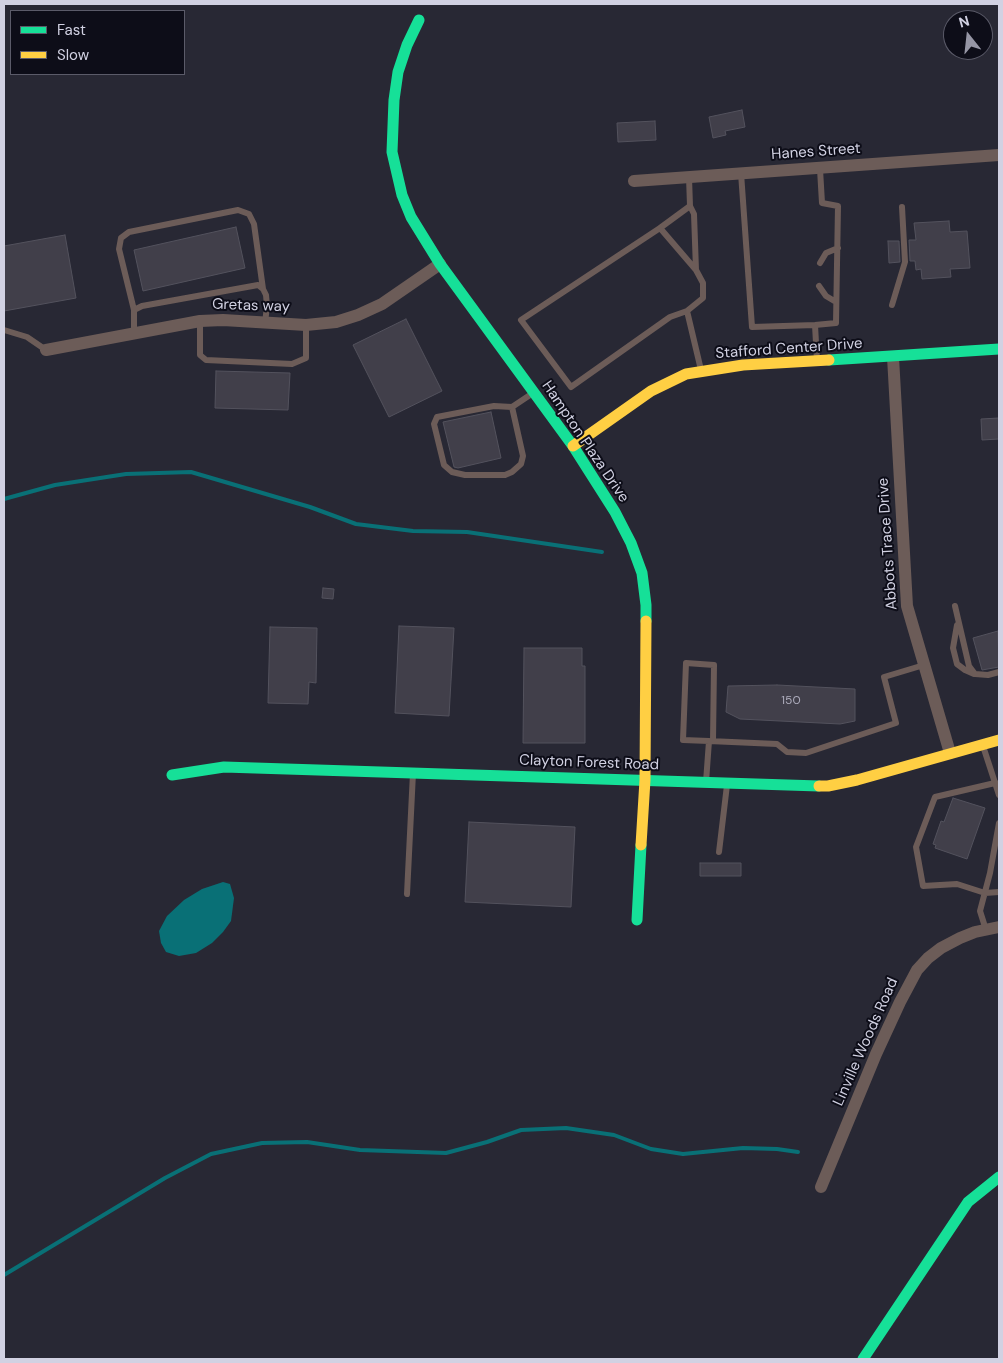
<!DOCTYPE html>
<html>
<head>
<meta charset="utf-8">
<style>
  body { margin:0 }
  #map { position:relative; width:1003px; height:1363px; overflow:hidden; background:#282834; font-family:"DM Sans",sans-serif }
  canvas { display:block }
  .frame { position:absolute; inset:0; border:5px solid #d1d1e2; pointer-events:none }
  .legend { position:absolute; left:10px; top:10px; width:175px; height:65px; box-sizing:border-box; background:#0d0d18; border:1px solid #5b5b69; margin:0; padding:6px 9px; list-style:none; font-size:15px; color:#d1d1e2 }
  .legend li { display:flex; align-items:center; gap:10px; height:25px }
  .legend b { width:25px; border:1px solid #5b5b69 }
  .north { position:absolute; left:943px; top:10px; width:50px; height:50px; box-sizing:border-box; background:#0d0d18; border:1px solid #5b5b69; border-radius:50%; rotate:344deg; font-size:14px; font-weight:700; line-height:20px; text-align:center; color:#d1d1e2 }
  .north::after { content:''; display:block; margin:auto; width:18px; height:22px; background:#9696a5; clip-path:polygon(50% 0,100% 100%,50% 72%,0 100%) }
</style>
</head>
<body>
<div id="map">
<canvas width="1003" height="1363"></canvas>
<div class="frame"></div>
<ul class="legend">
<li><b style="height:6px;background:#16e098"></b>Fast</li>
<li><b style="height:6px;background:#ffcf43"></b>Slow</li>
</ul>
<div class="north">N</div>
</div>
<script>
const ctx = document.querySelector('canvas').getContext('2d');
ctx.lineJoin = 'round';
function fillPath(path, color) {
  ctx.fillStyle = color;
  ctx.fill(path, 'evenodd');
}
function toPath(rows) {
  const path = new Path2D();
  for (const r of rows) {
    path.moveTo(r[0], r[1]);
    for (let i = 2; i < r.length; i += 2) path.lineTo(r[i], r[i + 1]);
  }
  return path;
}
function stroke(path, color, width, dash) {
  ctx.strokeStyle = color;
  ctx.lineWidth = width;
  ctx.lineCap = dash ? 'butt' : 'round';
  ctx.setLineDash(dash || []);
  ctx.stroke(path);
}
function drawText(font, color, halo, rows, align = 'center') {
  ctx.font = font + ' "DM Sans",sans-serif';
  ctx.lineWidth = 4;
  ctx.setLineDash([]);
  ctx.textBaseline = 'middle';
  ctx.strokeStyle = halo;
  ctx.fillStyle = color;
  for (const [text, x, y, turn = 0] of rows) {
    ctx.save();
    ctx.translate(x, y);
    ctx.rotate((+turn || 0) * Math.PI / 180);
    ctx.textAlign = isNaN(turn) ? turn : align;
    if (halo) ctx.strokeText(text, 0, 0);
    ctx.fillText(text, 0, 0);
    ctx.restore();
  }
}
fillPath(toPath([
  [223,882,230,884,234,898,231,921,223,932,212,943,196,953,179,956,166,952,161,943,159,931,167,916,184,900,202,889]
]), '#097076');
stroke(toPath([
  [4,499,55,485,126,474,191,472,310,507,356,524,413,531,467,532,602,552],
  [4,1275,165,1178,211,1154,262,1143,307,1142,360,1150,446,1153,487,1142,521,1130,566,1128,614,1135,651,1149,683,1154,743,1148,777,1149,798,1152]
]), '#097076', 4);
const building = toPath([
  [742,110,745,127,725,131,726,135,713,138,709,117,742,110],
  [655,121,656,140,618,142,617,123,655,121],
  [949,221,950,232,967,231,970,268,950,269,951,277,922,279,921,269,916,270,915,261,910,261,909,240,916,240,914,223,949,221],
  [236,227,245,268,143,291,134,250,236,227],
  [65,235,76,298,4,311,4,246,65,235],
  [888,241,899,241,900,262,889,263,888,241],
  [406,319,442,391,389,417,353,345,406,319],
  [216,371,290,373,288,410,215,408,216,371],
  [491,412,501,458,458,468,454,467,443,422,491,412],
  [999,418,999,439,982,440,981,419,999,418],
  [323,588,334,589,333,599,322,598,323,588],
  [399,626,454,628,449,716,395,713,399,626],
  [270,627,317,628,316,683,309,682,308,704,268,703,270,627],
  [998,631,999,667,982,670,973,638,998,631],
  [524,648,582,648,582,666,585,666,585,743,523,743,524,648],
  [777,685,855,689,855,721,840,724,740,719,726,712,728,686,777,685],
  [953,798,985,808,967,859,935,848,936,845,933,844,941,821,944,822,953,798],
  [469,822,575,827,571,907,465,902,469,822],
  [700,863,741,863,741,876,700,876,700,863]
]);
fillPath(building, '#413f4a');
stroke(building, '#53525d', 1);
stroke(toPath([
  [741,173,752,327,815,325,836,323,838,206,822,203,820,169],
  [689,177,690,206,660,228,696,270,703,283,703,298,687,311,701,370],
  [690,206,694,214,696,270],
  [660,228,521,320,571,387,670,317,687,311],
  [820,263,826,253,838,248],
  [819,286,826,296,836,302],
  [892,305,905,262,902,207],
  [134,310,119,249,121,238,129,232,238,210,249,214,254,224,263,289],
  [200,321,200,355,206,360,292,364,306,358,306,325],
  [815,325,817,361],
  [4,330,27,337,46,350],
  [134,333,134,310,142,306,258,285,263,289,266,295,267,306,265,323],
  [512,407,523,456,521,464,512,472,505,475,465,475,452,472,444,465,434,424,437,417,494,406,512,407,533,393],
  [955,606,969,666,975,674,988,675,999,672],
  [957,625,953,648,957,664,965,670,974,674],
  [713,741,714,665,686,663,683,740,709,741,777,744,787,752,806,753,896,723,884,677,924,665],
  [983,746,999,795],
  [706,782,709,741],
  [999,784,995,783,935,797,916,847,923,886,957,884,985,893,999,892],
  [719,852,727,785],
  [407,894,413,773],
  [986,930,980,911,990,873,999,823]
]), '#6c5c58', 6);
stroke(toPath([
  [634,181,999,155],
  [46,350,200,321,223,320,306,325,336,322,358,315,382,304,440,264],
  [893,357,907,606,950,753],
  [821,1187,876,1054,900,1002,917,970,928,958,941,948,960,938,975,932,999,927]
]), '#6c5c58', 12);
stroke(toPath([
  [419,20,407,45,398,72,394,100,392,152,402,195,411,217,440,264,573,446,615,512,631,543,642,573,646,605,646,621],
  [829,360,999,349],
  [172,775,224,767,819,786],
  [637,920,641,845],
  [863,1359,968,1202,999,1177]
]), '#16e098', 11);
stroke(toPath([
  [573,446,651,391,686,374,743,365,829,360],
  [819,786,828,786,857,780,999,740],
  [641,845,645,780,646,621]
]), '#ffcf43', 11);
drawText('12px', '#adacbc', null, [
  ["150",791,701]
]);
drawText('15px', '#d1d1e2', '#0d0d18', [
  ["Hanes Street",816,152,-4],
  ["Gretas way",251,306,2],
  ["Stafford Center Drive",789,349,-4],
  ["Hampton Plaza Drive",585,442,56],
  ["Abbots Trace Drive",888,544,-94],
  ["Clayton Forest Road",589,763,2],
  ["Linville Woods Road",866,1042,-66]
]);
</script>
</body>
</html>
